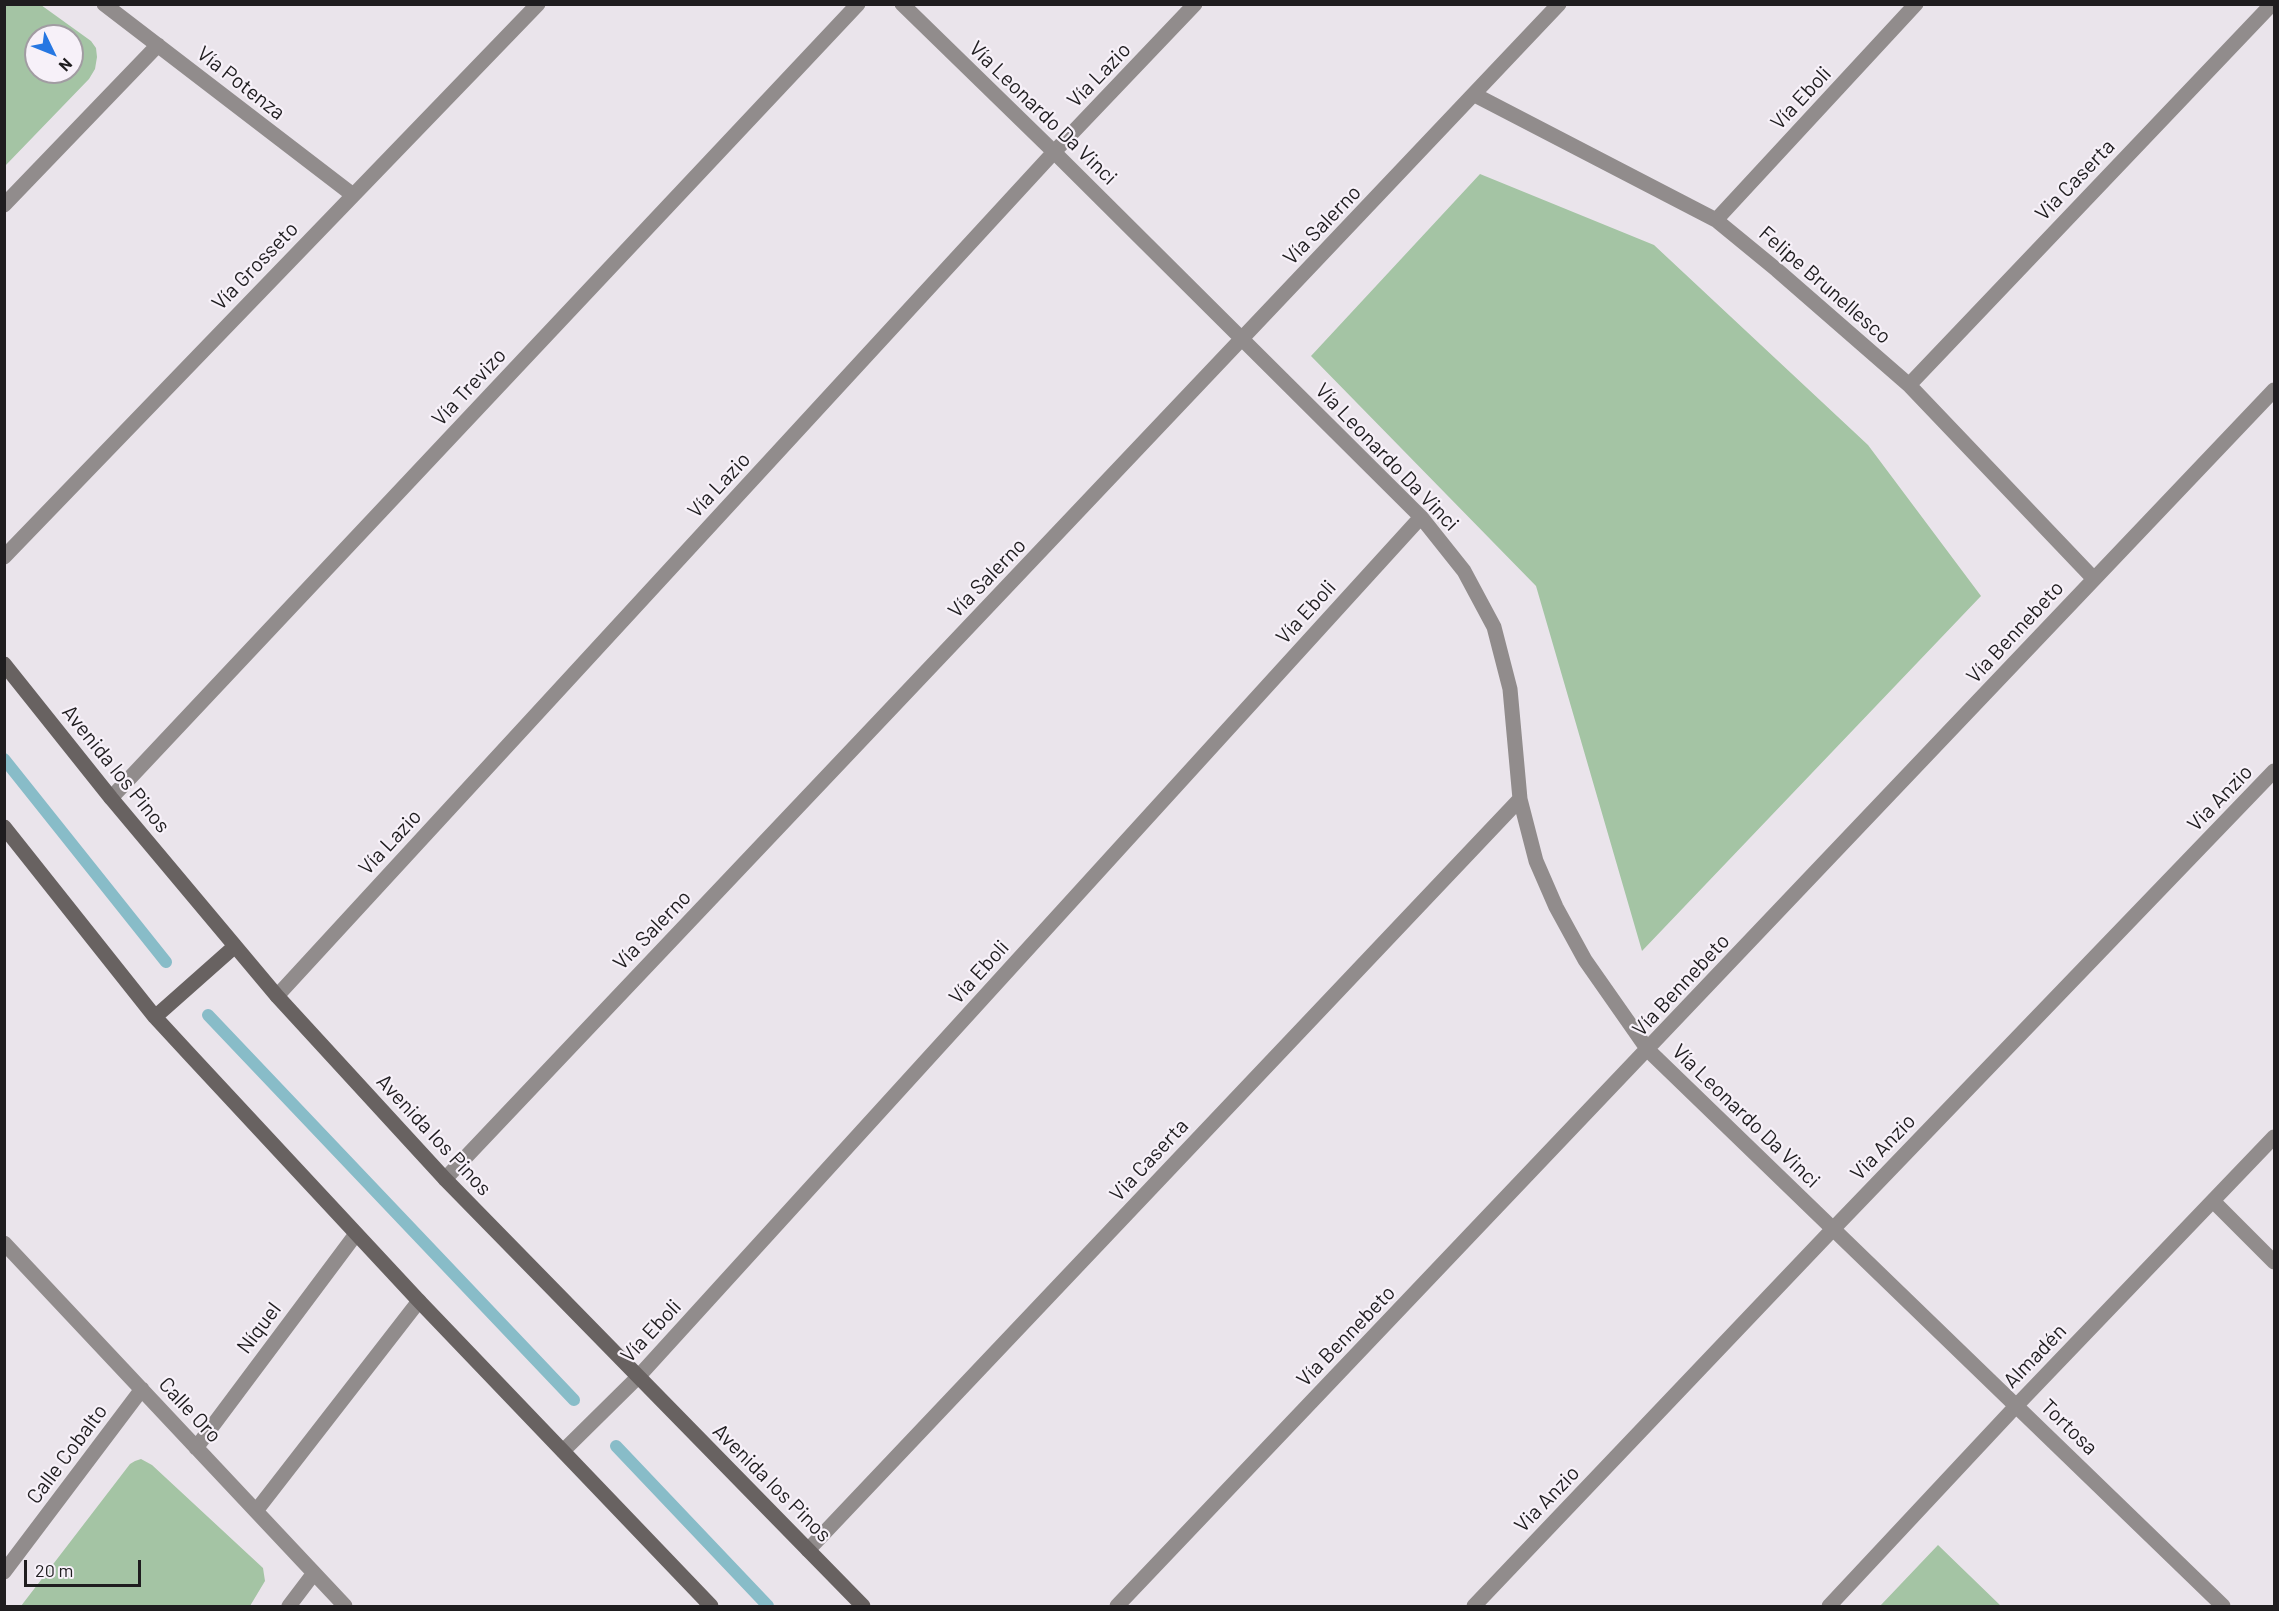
<!DOCTYPE html>
<html>
<head>
<meta charset="utf-8">
<style>
  body { margin:0 }
  #map { position:relative; width:2279px; height:1611px; overflow:hidden; background:#eae4eb; font-family:Barlow,sans-serif }
  canvas { display:block }
  .frame { position:absolute; inset:0; border:6px solid #1f1d1f; pointer-events:none }
  .north { position:absolute; left:24px; top:24px; width:60px; height:60px; box-sizing:border-box; background:#f7f1f9; border:2px solid #a19ca2; border-radius:50%; rotate:133deg; font-size:16px; font-weight:700; line-height:24px; text-align:center; color:#1f1d1f }
  .north::after { content:''; display:block; margin:auto; width:21px; height:27px; background:#2677e2; clip-path:polygon(50% 0,100% 100%,50% 72%,0 100%) }
  .scale { position:absolute; left:24px; top:1560px; width:117px; height:27px; box-sizing:border-box; border:3px solid #1f1d1f; border-top:0; padding-left:8px; font-size:18px; line-height:21px; white-space:nowrap; color:#1f1d1f; -webkit-text-stroke:4px #f7f1f9; paint-order:stroke }
</style>
</head>
<body>
<div id="map">
<canvas width="2279" height="1611"></canvas>
<div class="frame"></div>
<div class="north">N</div>
<div class="scale">20 m</div>
</div>
<script>
const ctx = document.querySelector('canvas').getContext('2d');
ctx.lineJoin = 'round';
function fillPath(path, color) {
  ctx.fillStyle = color;
  ctx.fill(path, 'evenodd');
}
function toPath(rows) {
  const path = new Path2D();
  for (const r of rows) {
    path.moveTo(r[0], r[1]);
    for (let i = 2; i < r.length; i += 2) path.lineTo(r[i], r[i + 1]);
  }
  return path;
}
function stroke(path, color, width, dash) {
  ctx.strokeStyle = color;
  ctx.lineWidth = width;
  ctx.lineCap = dash ? 'butt' : 'round';
  ctx.setLineDash(dash || []);
  ctx.stroke(path);
}
function drawText(font, color, halo, rows, align = 'center') {
  ctx.font = font + ' Barlow,sans-serif';
  ctx.lineWidth = 4.5;
  ctx.setLineDash([]);
  ctx.textBaseline = 'middle';
  ctx.strokeStyle = halo;
  ctx.fillStyle = color;
  for (const [text, x, y, turn = 0] of rows) {
    ctx.save();
    ctx.translate(x, y);
    ctx.rotate((+turn || 0) * Math.PI / 180);
    ctx.textAlign = isNaN(turn) ? turn : align;
    if (halo) ctx.strokeText(text, 0, 0);
    ctx.fillText(text, 0, 0);
    ctx.restore();
  }
}
fillPath(toPath([
  [5,4,41,5,91,41,96,48,97,57,95,69,89,79,5,166],
  [36,36,72,36,72,72,36,72],
  [1480,174,1654,245,1868,445,1981,596,1642,951,1536,586,1311,356],
  [141,1459,152,1465,263,1568,265,1581,250,1606,21,1606,130,1464,135,1461],
  [1938,1545,2001,1606,1880,1606]
]), '#a4c4a4');
stroke(toPath([
  [4,759,166,962],
  [208,1015,574,1400],
  [616,1446,768,1606]
]), '#88bcc8', 12);
stroke(toPath([
  [104,4,353,195],
  [902,4,1054,152,1421,517,1464,571,1494,627,1510,689,1520,799,1536,861,1556,907,1585,960,1648,1050,2223,1606],
  [1475,95,1716,220,1777,270,1909,385,2094,579],
  [4,205,158,45],
  [1716,220,1916,4],
  [1909,385,2272,4],
  [4,557,538,4],
  [111,798,858,4],
  [277,996,1054,152,1195,4],
  [445,1179,1559,4],
  [2213,1201,2274,1262],
  [4,1243,345,1606],
  [196,1448,356,1234],
  [563,1451,638,1377,1421,517],
  [256,1511,419,1301],
  [808,1550,1520,799],
  [4,1572,142,1389],
  [289,1606,314,1573],
  [1117,1606,2274,390],
  [1474,1606,1833,1229,2274,771],
  [1829,1606,2017,1405,2274,1137]
]), '#918c8c', 15);
stroke(toPath([
  [4,664,111,798,277,996,445,1179,863,1606],
  [4,827,155,1017,191,1056,419,1301,711,1606],
  [155,1017,234,947]
]), '#686261', 15);
drawText('21px', '#1f1d1f', '#f7f1f9', [
  ["Vía Lazio",1099,75,-46],
  ["Vía Potenza",241,83,38],
  ["Vía Eboli",1801,98,-47],
  ["Vía Leonardo Da Vinci",1043,113,44],
  ["Via Caserta",2075,180,-46],
  ["Vía Salerno",1322,225,-46],
  ["Vía Grosseto",255,266,-46],
  ["Felipe Brunellesco",1825,285,41],
  ["Vía Trevizo",469,387,-47],
  ["Vía Leonardo Da Vinci",1387,457,46],
  ["Vía Lazio",719,485,-47],
  ["Vía Salerno",987,578,-46],
  ["Vía Eboli",1306,612,-48],
  ["Vía Bennebeto",2015,632,-47],
  ["Avenida los Pinos",116,769,51],
  ["Via Anzio",2220,798,-46],
  ["Vía Lazio",390,842,-47],
  ["Vía Salerno",652,930,-46],
  ["Vía Eboli",979,972,-48],
  ["Vía Bennebeto",1681,985,-47],
  ["Vía Leonardo Da Vinci",1746,1116,44],
  ["Avenida los Pinos",434,1135,47],
  ["Via Anzio",1883,1147,-46],
  ["Via Caserta",1149,1160,-47],
  ["Níquel",259,1328,-53],
  ["Vía Eboli",651,1331,-47],
  ["Vía Bennebeto",1346,1336,-46],
  ["Almadén",2035,1356,-46],
  ["Calle Oro",190,1410,47],
  ["Tortosa",2069,1427,44],
  ["Calle Cobalto",67,1454,-53],
  ["Avenida los Pinos",772,1483,45],
  ["Via Anzio",1547,1499,-46]
]);
</script>
</body>
</html>
